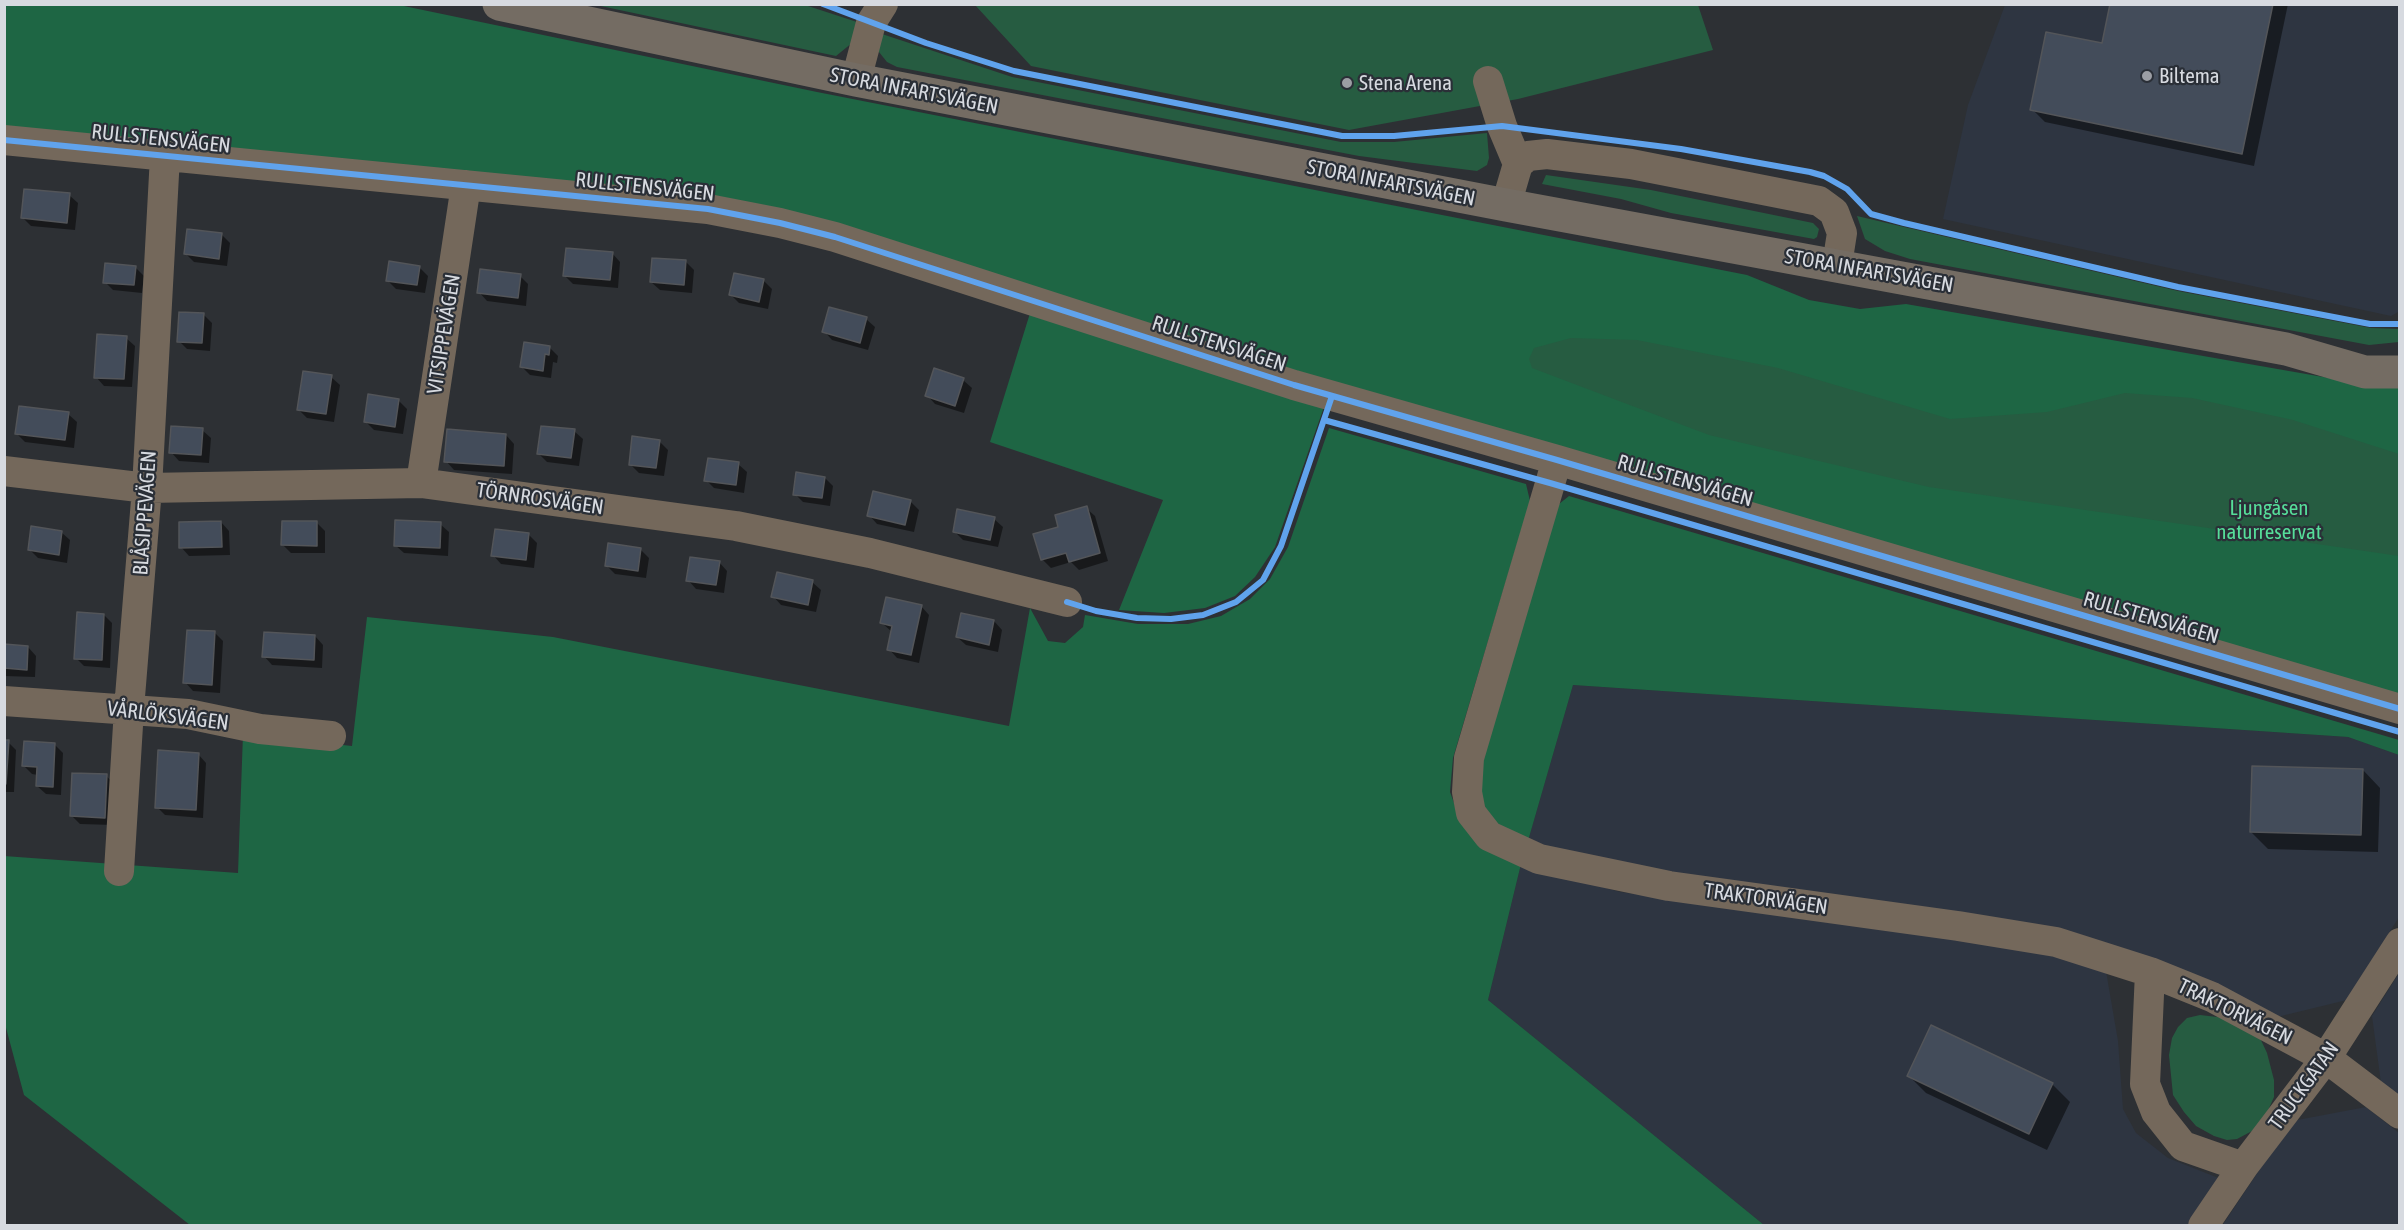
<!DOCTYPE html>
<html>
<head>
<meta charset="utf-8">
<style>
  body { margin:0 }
  #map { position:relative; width:2404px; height:1230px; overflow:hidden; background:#2d3034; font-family:"Asap Condensed",sans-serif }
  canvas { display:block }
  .frame { position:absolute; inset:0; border:6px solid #d7dae0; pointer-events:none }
</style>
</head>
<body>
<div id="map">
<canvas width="2404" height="1230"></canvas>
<div class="frame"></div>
</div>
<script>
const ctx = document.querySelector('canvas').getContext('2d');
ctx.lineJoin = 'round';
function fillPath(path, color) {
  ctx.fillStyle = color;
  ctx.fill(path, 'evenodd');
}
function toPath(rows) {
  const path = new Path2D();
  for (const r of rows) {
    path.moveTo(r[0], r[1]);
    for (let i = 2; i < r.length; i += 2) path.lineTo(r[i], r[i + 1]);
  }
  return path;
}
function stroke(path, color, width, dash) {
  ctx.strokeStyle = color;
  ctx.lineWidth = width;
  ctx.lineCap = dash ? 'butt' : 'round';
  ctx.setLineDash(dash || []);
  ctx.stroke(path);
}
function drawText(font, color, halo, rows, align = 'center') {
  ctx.font = font + ' "Asap Condensed",sans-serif';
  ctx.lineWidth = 4.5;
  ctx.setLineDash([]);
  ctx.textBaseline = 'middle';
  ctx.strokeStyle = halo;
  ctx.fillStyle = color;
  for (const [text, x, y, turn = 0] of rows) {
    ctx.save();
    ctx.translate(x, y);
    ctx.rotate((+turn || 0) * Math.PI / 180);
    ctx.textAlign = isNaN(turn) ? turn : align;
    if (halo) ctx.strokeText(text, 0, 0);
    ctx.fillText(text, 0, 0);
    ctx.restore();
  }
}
fillPath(toPath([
  [2005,5,2399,5,2400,311,2391,316,1943,219,1968,105],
  [1573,685,2348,737,2399,755,2399,917,2347,1000,2277,1017,2209,980,1583,857,1528,841],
  [1521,864,1620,892,1945,936,2057,954,2106,971,2118,1041,2123,1109,2136,1133,2168,1158,2221,1179,2190,1225,1764,1225,1488,1000],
  [2399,973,2399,1098,2381,1083,2372,1016],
  [2366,1107,2399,1133,2399,1225,2222,1226,2292,1121]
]), '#2e3541');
fillPath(toPath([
  [596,5,805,5,857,22,852,43,836,56],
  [975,5,1698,5,1713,50,1518,99,1349,130,1031,66],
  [879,33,1012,77,1341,142,1394,142,1487,133,1489,158,1487,165,1477,171,1359,156,897,67,887,62,879,52],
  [1546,175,1651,190,1813,223,1819,229,1817,237,1814,239,1671,213,1621,199,1542,184],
  [1857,216,2178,291,2371,328,2399,329,2399,342,2369,345,1910,259,1885,251,1865,239],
  [1331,284,2399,421,2399,690,1926,555],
  [2200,1015,2226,1018,2260,1038,2267,1053,2274,1080,2274,1097,2266,1115,2254,1130,2237,1139,2227,1140,2214,1136,2196,1126,2184,1112,2173,1095,2169,1055,2172,1038,2178,1027,2187,1018]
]), '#265c41');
fillPath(toPath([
  [4,5,399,5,817,92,1747,275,1809,300,1860,309,1906,304,2369,385,2399,383,2399,454,2293,420,2192,398,2125,393,2047,412,1950,419,1778,368,1637,340,1571,338,1534,348,1529,359,1532,368,1709,435,1929,487,2399,556,2399,697,1302,376,794,216,5,126],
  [1031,310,1325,404,1275,547,1255,577,1235,596,1205,608,1164,613,1119,610,1163,500,990,442],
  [1329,428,1526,484,1530,501,1453,758,1450,792,1461,822,1521,864,1488,1000,1764,1225,190,1225,24,1095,5,1024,4,856,238,873,243,734,352,746,367,617,553,637,1009,726,1030,608,1048,641,1065,643,1083,627,1085,615,1138,624,1188,624,1221,616,1250,599,1270,579,1288,547],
  [1569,496,2399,740,2399,755,2348,737,1573,685,1528,841,1507,831,1490,817,1480,799,1477,780,1554,508]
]), '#1e6644');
fillPath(toPath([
  [2112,4,2288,4,2254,166,2045,122,2032,109,2103,45],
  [69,195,78,203,75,230,31,226,23,218],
  [222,235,230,243,227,266,194,262,186,254],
  [612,253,620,262,618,288,573,284,565,276],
  [686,262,694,270,692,293,660,290,651,282],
  [135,267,144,276,142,293,113,290,105,282],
  [419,267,428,276,425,293,396,289,388,281],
  [520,276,528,284,526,306,487,301,479,292],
  [763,280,772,289,768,309,739,303,731,295],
  [203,314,212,323,210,351,187,349,179,341],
  [866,319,875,327,868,350,832,340,824,331],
  [126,338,135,346,132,387,104,386,96,377],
  [550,348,558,356,557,363,553,362,551,378,530,375,522,367],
  [935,370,963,380,972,388,964,413,935,404,927,395],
  [331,377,340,385,334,422,307,418,298,409],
  [398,400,407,409,403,434,374,430,366,422],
  [68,414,77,422,74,448,25,442,17,434],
  [202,430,211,438,209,463,179,461,171,452],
  [574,431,583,439,579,466,547,462,539,454],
  [506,435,514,444,512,474,454,470,446,461],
  [659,441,668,450,664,476,639,473,630,464],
  [738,464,747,472,744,493,714,488,706,480],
  [825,478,833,486,830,506,803,502,795,494],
  [910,501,919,510,914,532,877,524,869,515],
  [1086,508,1095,516,1108,561,1079,570,1071,562,1051,568,1042,559,1060,528],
  [994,519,1003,527,998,547,963,540,955,532],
  [221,522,229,531,230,555,189,556,181,547],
  [317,523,325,531,325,553,291,553,282,544],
  [440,524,449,532,448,556,404,553,395,545],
  [61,532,70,540,67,563,38,558,30,550],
  [529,535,537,543,534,568,501,564,493,555],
  [640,549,649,558,646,578,615,574,607,566],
  [719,562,727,571,724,593,696,589,688,580],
  [812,582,821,590,816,612,781,605,773,596],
  [921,606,929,615,919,663,897,658,889,649,892,632,882,623],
  [104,615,112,623,110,668,84,666,76,658],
  [962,615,994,621,1002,630,998,652,966,645,957,637],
  [215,633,223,641,220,693,193,691,185,682],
  [315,636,323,645,322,668,272,665,264,656],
  [4,646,28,647,36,656,35,677,4,676],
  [4,742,8,742,16,750,14,792,4,792],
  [55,745,63,753,61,795,46,794,37,786,38,775,32,774,24,766],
  [198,754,206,763,203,818,165,815,157,807],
  [2363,770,2380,788,2378,852,2268,849,2251,832],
  [106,776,115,784,113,825,80,824,71,815],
  [1932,1027,2052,1084,2070,1102,2047,1150,1926,1093,1909,1076]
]), '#0007');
const building = toPath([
  [2110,4,2273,4,2242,154,2030,110,2046,32,2102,43,2110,4],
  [24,189,70,193,67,223,21,218,24,189],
  [187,229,222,233,219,259,184,254,187,229],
  [566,248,613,252,610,280,563,276,566,248],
  [652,258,686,260,684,285,650,282,652,258],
  [389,261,420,266,417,285,386,281,389,261],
  [105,263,136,266,134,285,103,283,105,263],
  [480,269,521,274,518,298,477,293,480,269],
  [734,273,764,279,759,302,729,295,734,273],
  [829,307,867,317,860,343,822,332,829,307],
  [179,312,204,313,202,343,177,342,179,312],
  [97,334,127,336,124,379,94,378,97,334],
  [524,342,550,346,549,355,545,354,543,371,520,367,524,342],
  [934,368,964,378,955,406,925,396,934,368],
  [303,371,332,375,326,414,297,410,303,371],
  [368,394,399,399,395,427,364,422,368,394],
  [19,406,69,412,65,440,15,434,19,406],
  [171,426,203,428,201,455,169,453,171,426],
  [541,426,575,429,571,458,537,454,541,426],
  [447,429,506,434,504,466,444,462,447,429],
  [632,436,660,440,656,468,629,465,632,436],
  [708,458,739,462,736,485,704,481,708,458],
  [796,472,825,477,822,498,793,495,796,472],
  [873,491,911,500,905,525,867,516,873,491],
  [1087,506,1100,553,1069,562,1066,553,1041,560,1033,534,1058,527,1055,515,1087,506],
  [957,509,995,517,990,540,953,532,957,509],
  [395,520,441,522,440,548,394,546,395,520],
  [221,521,222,547,179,548,179,522,221,521],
  [282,521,317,521,317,546,281,545,282,521],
  [31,526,62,531,59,555,28,550,31,526],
  [495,529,529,533,526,560,491,556,495,529],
  [608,543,641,548,638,571,605,566,608,543],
  [690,557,720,561,716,585,686,581,690,557],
  [777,572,813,580,808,605,771,597,777,572],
  [886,597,922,605,911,655,887,650,892,626,880,623,886,597],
  [77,612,104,614,102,660,74,659,77,612],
  [961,613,994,620,989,645,956,637,961,613],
  [187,630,215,631,212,685,183,683,187,630],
  [264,632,315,635,314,660,262,657,264,632],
  [4,644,28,646,27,670,4,668,4,644],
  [4,740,9,740,6,784,4,784,4,740],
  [24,741,55,743,53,787,36,786,37,767,22,766,24,741],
  [158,750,199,753,196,810,155,808,158,750],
  [2252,766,2363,769,2361,835,2250,832,2252,766],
  [72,773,107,774,105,818,70,816,72,773],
  [1931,1025,2053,1083,2029,1134,1907,1076,1931,1025]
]);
fillPath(building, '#434c5a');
stroke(building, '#535559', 1.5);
stroke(toPath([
  [856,80,871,23,883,4],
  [1488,81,1502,126,1518,164],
  [4,140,708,209,780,223,835,237,1294,385,1557,460,2400,709],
  [1506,205,1518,164,1528,156,1547,154,1631,164,1819,201,1834,212,1842,233,1837,265],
  [1557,460,1469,758,1467,792,1471,813,1489,836,1539,859,1669,886,1958,926,2056,942,2150,972,2212,997,2326,1058,2400,1114],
  [4,471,147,488,421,483,736,526,870,553,1067,602],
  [421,483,466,185],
  [4,701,188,714,260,729,331,736],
  [119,871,129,709,147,488,165,156],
  [2150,972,2145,1084,2156,1112,2183,1146,2243,1167],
  [2203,1226,2243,1167,2326,1058,2400,943]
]), '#74685b', 30);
stroke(toPath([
  [499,4,856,80,1506,205,2286,349,2365,372,2400,372]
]), '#746c63', 33);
stroke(toPath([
  [823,4,926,43,1014,71,1342,136,1394,136,1502,126,1681,149,1810,172,1824,176,1847,189,1871,214,1904,223,2178,287,2370,324,2400,324],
  [4,140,708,209,780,223,835,237,1294,385,1557,460,2400,709],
  [1324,420,1550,483,2400,732],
  [1067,602,1096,611,1137,618,1171,619,1203,615,1236,602,1263,580,1281,546,1332,396]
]), '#60a3ed', 6);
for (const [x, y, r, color] of [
  [2147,76,6,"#9c9ea4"],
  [1347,83,6,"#9c9ea4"]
]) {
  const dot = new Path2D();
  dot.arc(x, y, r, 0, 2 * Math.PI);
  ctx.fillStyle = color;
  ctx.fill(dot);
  stroke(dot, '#2a2f37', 2);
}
drawText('21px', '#d7dae0', '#2a2f37', [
  ["Biltema",2159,76],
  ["Stena Arena",1359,83]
], 'left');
drawText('21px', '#d7dae0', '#2a2f37', [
  ["STORA INFARTSVÄGEN",914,91,11],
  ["RULLSTENSVÄGEN",161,139,6],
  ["STORA INFARTSVÄGEN",1391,183,11],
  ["RULLSTENSVÄGEN",645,187,6],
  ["STORA INFARTSVÄGEN",1869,271,10],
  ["VITSIPPEVÄGEN",444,334,-81],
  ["RULLSTENSVÄGEN",1219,344,18],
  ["RULLSTENSVÄGEN",1685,481,16],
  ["TÖRNROSVÄGEN",540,499,8],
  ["BLÅSIPPEVÄGEN",145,513,-86],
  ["RULLSTENSVÄGEN",2151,618,16],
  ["VÅRLÖKSVÄGEN",168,716,7],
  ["TRAKTORVÄGEN",1766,899,8],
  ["TRAKTORVÄGEN",2235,1012,26],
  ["TRUCKGATAN",2304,1086,-54]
]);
drawText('21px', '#56de9a', '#2a2f37', [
  ["Ljungåsen",2269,508],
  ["naturreservat",2269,532]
]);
</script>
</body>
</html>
